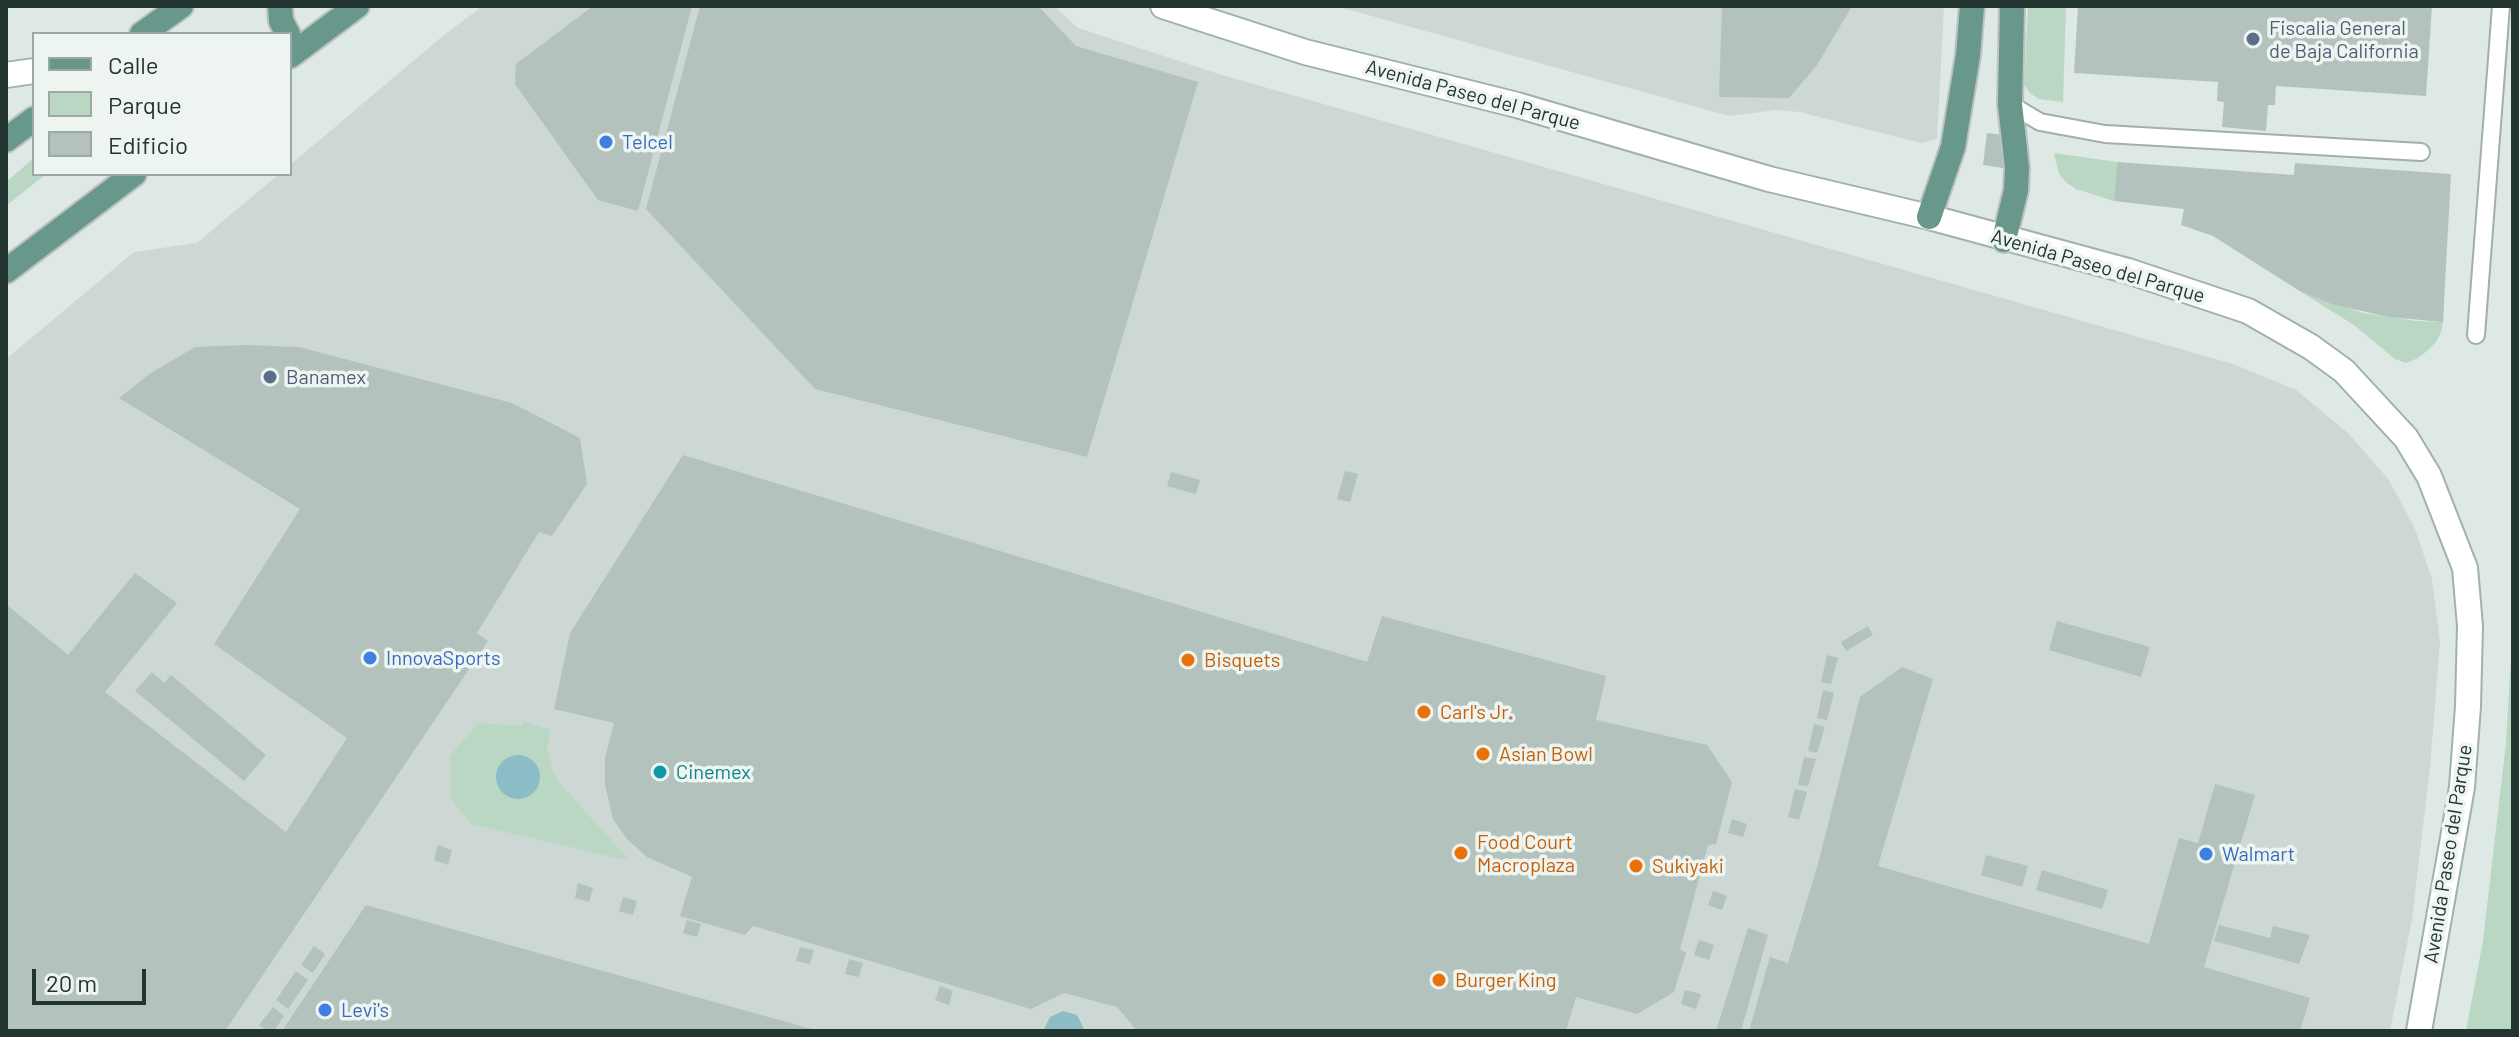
<!DOCTYPE html>
<html>
<head>
<meta charset="utf-8">
<style>
  body { margin:0 }
  #map { position:relative; width:2519px; height:1037px; overflow:hidden; background:#dee8e4; font-family:Barlow,sans-serif }
  canvas { display:block }
  .frame { position:absolute; inset:0; border:8px solid #223530; pointer-events:none }
  .legend { position:absolute; left:32px; top:32px; width:260px; height:144px; box-sizing:border-box; background:#eef5f1; border:2px solid #9ca8a4; margin:0; padding:10px 14px; list-style:none; font-size:24px; color:#223530 }
  .legend li { display:flex; align-items:center; gap:16px; height:40px }
  .legend b { width:40px; border:2px solid #9ca8a4 }
  .scale { position:absolute; left:32px; top:969px; width:114px; height:36px; box-sizing:border-box; border:4px solid #223530; border-top:0; padding-left:10px; font-size:24px; line-height:28px; white-space:nowrap; color:#223530; -webkit-text-stroke:6px #eef5f1; paint-order:stroke }
</style>
</head>
<body>
<div id="map">
<canvas width="2519" height="1037"></canvas>
<div class="frame"></div>
<ul class="legend">
<li><b style="height:10px;background:#68988c"></b>Calle</li>
<li><b style="height:22px;background:#b9d7c2"></b>Parque</li>
<li><b style="height:22px;background:#b4c2bd"></b>Edificio</li>
</ul>
<div class="scale">20 m</div>
</div>
<script>
const ctx = document.querySelector('canvas').getContext('2d');
ctx.lineJoin = 'round';
function fillPath(path, color) {
  ctx.fillStyle = color;
  ctx.fill(path, 'evenodd');
}
function toPath(rows) {
  const path = new Path2D();
  for (const r of rows) {
    if (r.length === 3) {
      path.moveTo(r[0] + r[2], r[1]);
      path.arc(r[0], r[1], r[2], 0, 2 * Math.PI);
      continue;
    }
    path.moveTo(r[0], r[1]);
    for (let i = 2; i < r.length; i += 2) path.lineTo(r[i], r[i + 1]);
  }
  return path;
}
function stroke(path, color, width, dash) {
  ctx.strokeStyle = color;
  ctx.lineWidth = width;
  ctx.lineCap = dash ? 'butt' : 'round';
  ctx.setLineDash(dash || []);
  ctx.stroke(path);
}
function drawText(font, color, halo, rows, align = 'center') {
  ctx.font = font + ' Barlow,sans-serif';
  ctx.lineWidth = 7;
  ctx.setLineDash([]);
  ctx.textBaseline = 'middle';
  ctx.strokeStyle = halo;
  ctx.fillStyle = color;
  for (const [text, x, y, turn = 0] of rows) {
    ctx.save();
    ctx.translate(x, y);
    ctx.rotate((+turn || 0) * Math.PI / 180);
    ctx.textAlign = isNaN(turn) ? turn : align;
    if (halo) ctx.strokeText(text, 0, 0);
    ctx.fillText(text, 0, 0);
    ctx.restore();
  }
}
fillPath(toPath([
  [483,6,1054,6,1078,28,1222,75,2233,364,2296,390,2348,433,2389,480,2415,529,2432,579,2440,642,2430,767,2412,919,2390,1031,6,1031,6,359,134,252,197,243,279,174,290,174,290,165,444,35],
  [1336,6,1944,6,1937,139,1921,143,1800,112,1776,110,1729,116]
]), '#cdd7d3');
fillPath(toPath([
  [2028,6,2066,6,2063,102,2039,99,2030,93,2024,84],
  [2054,153,2117,162,2114,201,2076,189,2067,183,2059,174],
  [34,158,34,174,46,174,6,206,6,182],
  [2298,290,2363,313,2416,321,2443,322,2441,332,2436,342,2427,351,2418,358,2406,363,2395,359,2354,325],
  [2513,625,2513,1031,2466,1031,2483,941,2506,743],
  [523,721,550,730,547,750,553,773,562,786,630,861,472,824,451,799,450,756,478,723,521,726]
]), '#b9d7c2');
fillPath(toPath([
  [518,777,22],
  [1063,1011,1077,1015,1085,1031,1043,1031,1050,1017]
]), '#8cbdc7');
fillPath(toPath([
  [593,6,692,6,638,211,598,200,515,84,516,64],
  [700,6,1038,6,1076,46,1198,82,1087,457,815,389,646,209],
  [1722,6,1852,6,1817,65,1789,98,1719,97],
  [2078,6,2432,6,2426,96,2276,86,2275,105,2268,105,2266,131,2222,127,2224,102,2217,101,2218,82,2074,73],
  [1987,133,2006,135,2003,168,1983,165],
  [2117,162,2294,175,2295,163,2451,174,2443,322,2388,317,2332,304,2298,290,2213,236,2181,225,2184,209,2114,201],
  [246,345,299,347,512,403,580,438,587,484,552,536,539,532,477,633,488,641,225,1031,6,1031,6,604,68,655,135,573,177,603,105,692,286,832,347,738,214,644,300,509,119,398,151,373,195,347],
  [683,455,1367,662,1382,616,1606,676,1596,720,1707,745,1732,782,1716,844,1708,845,1680,949,1686,953,1674,992,1637,1014,1576,997,1566,1031,1137,1031,1117,1007,1064,993,1031,1009,753,926,745,935,680,916,692,877,647,857,627,839,613,819,605,785,605,758,614,723,554,709,570,633],
  [1345,471,1358,474,1350,502,1337,499],
  [1171,472,1200,480,1196,494,1167,486],
  [2057,621,2150,647,2141,677,2049,650],
  [1868,626,1873,635,1846,651,1841,642],
  [1827,655,1838,658,1831,684,1821,682],
  [1902,667,1933,679,1878,866,2149,944,2179,838,2198,843,2215,784,2255,795,2204,967,2310,998,2300,1031,1749,1031,1770,957,1788,963,1818,864,1860,697],
  [152,672,164,683,171,675,266,755,244,781,135,691],
  [1823,690,1834,693,1827,720,1817,718],
  [1814,724,1825,727,1817,753,1808,751],
  [1804,757,1816,759,1808,786,1798,785],
  [1795,789,1807,792,1799,820,1788,817],
  [1732,819,1747,824,1743,837,1728,833],
  [438,845,452,850,448,865,434,860],
  [1986,855,2028,866,2022,887,1981,875],
  [2042,870,2108,890,2102,909,2036,890],
  [578,883,593,888,589,902,575,898],
  [1713,891,1727,896,1722,910,1708,905],
  [623,897,637,901,633,915,619,911],
  [366,905,815,1030,815,1031,282,1031],
  [687,920,701,924,697,937,683,933],
  [2219,925,2270,938,2273,926,2310,935,2299,964,2214,941],
  [1748,928,1768,935,1741,1031,1716,1031],
  [1699,940,1714,945,1709,960,1694,955],
  [314,946,325,954,313,973,301,965],
  [800,947,814,950,810,964,796,961],
  [849,959,863,963,859,977,845,974],
  [296,971,308,980,288,1009,276,1000],
  [940,986,953,991,949,1005,935,1000],
  [1685,990,1701,994,1696,1009,1681,1004],
  [273,1007,284,1016,274,1031,268,1031,259,1025]
]), '#b4c2bd');
const service = toPath([
  [2010,104,2040,122,2105,134,2421,152],
  [2476,335,2501,6]
]);
const secondary = toPath([
  [1163,6,1305,52,1517,105,1769,179,1929,217,2128,271,2248,311,2311,347,2344,371,2406,438,2429,476,2465,568,2470,626,2468,706,2462,787,2419,1031],
  [6,75,34,71]
]);
const primary = toPath([
  [280,6,281,21,288,34],
  [142,34,181,6],
  [290,56,357,6],
  [6,140,34,119],
  [1929,217,1953,147,1968,55,1972,6],
  [2004,240,2016,190,2017,168,2010,104,2012,6],
  [6,271,134,174]
]);
stroke(service, '#a2afaa', 20);
stroke(secondary, '#9fb2ab', 28);
stroke(primary, '#bdc2c1', 28);
stroke(service, '#fff', 16);
stroke(secondary, '#fff', 24);
stroke(primary, '#68988c', 24);
for (const [x, y, r, color] of [
  [2253,39,8,"#5c6f8a"],
  [606,142,8,"#3f7fe0"],
  [270,377,8,"#5c6f8a"],
  [370,658,8,"#3f7fe0"],
  [1188,660,8,"#e8710a"],
  [1424,712,8,"#e8710a"],
  [1483,754,8,"#e8710a"],
  [660,772,8,"#0f9aa8"],
  [1461,853,8,"#e8710a"],
  [2206,854,8,"#3f7fe0"],
  [1636,866,8,"#e8710a"],
  [1439,980,8,"#e8710a"],
  [325,1010,8,"#3f7fe0"]
]) {
  const dot = new Path2D();
  dot.arc(x, y, r, 0, 2 * Math.PI);
  ctx.fillStyle = color;
  ctx.fill(dot);
  stroke(dot, '#eef5f1', 3);
}
drawText('20px', '#4e5e75', '#eef5f1', [
  ["Fiscalia General",2269,28],
  ["de Baja California",2269,51],
  ["Banamex",286,377]
], 'left');
drawText('20px', '#223530', '#eef5f1', [
  ["Avenida Paseo del Parque",1473,95,15],
  ["Avenida Paseo del Parque",2098,266,16],
  ["Avenida Paseo del Parque",2448,854,-81]
]);
drawText('20px', '#366cbe', '#eef5f1', [
  ["Telcel",622,142],
  ["InnovaSports",386,658],
  ["Walmart",2222,854],
  ["Levi's",341,1010]
], 'left');
drawText('20px', '#c56008', '#eef5f1', [
  ["Bisquets",1204,660],
  ["Carl's Jr.",1440,712],
  ["Asian Bowl",1499,754],
  ["Food Court",1477,842],
  ["Macroplaza",1477,865],
  ["Sukiyaki",1652,866],
  ["Burger King",1455,980]
], 'left');
drawText('20px', '#0d838f', '#eef5f1', [
  ["Cinemex",676,772]
], 'left');
</script>
</body>
</html>
